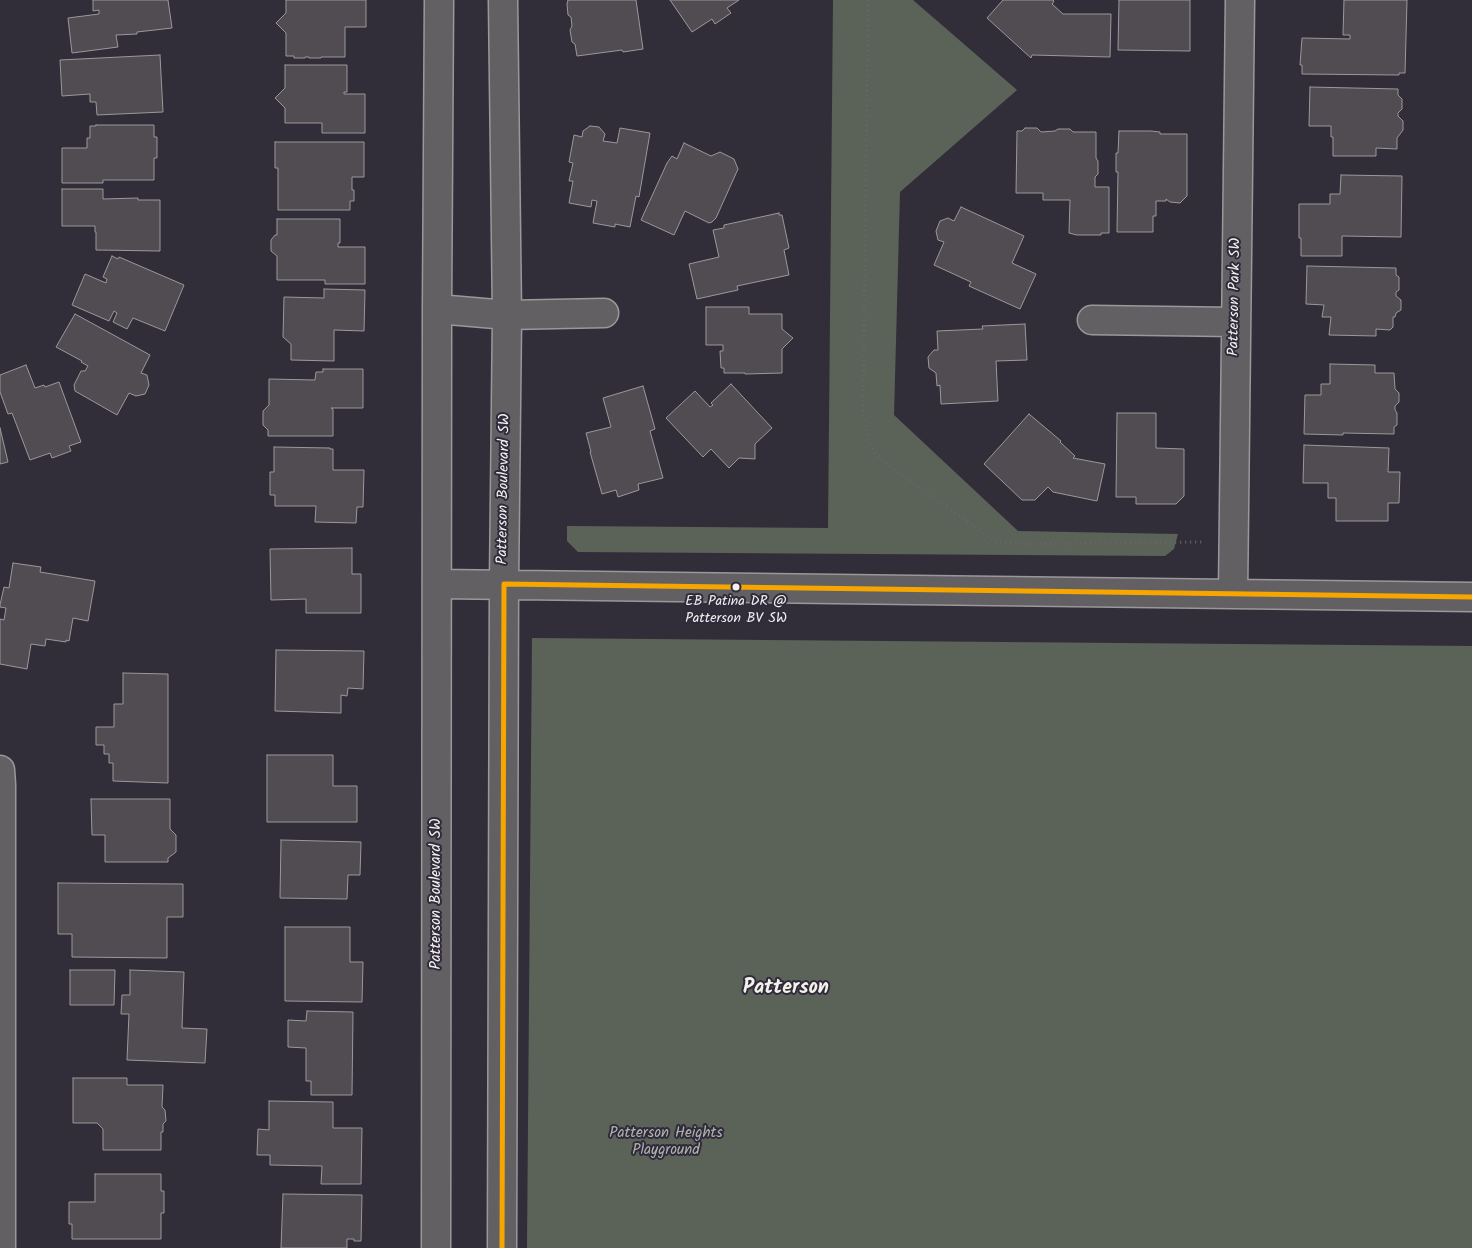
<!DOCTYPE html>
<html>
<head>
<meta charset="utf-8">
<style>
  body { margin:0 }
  canvas { display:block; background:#312e39 }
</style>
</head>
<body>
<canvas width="1472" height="1248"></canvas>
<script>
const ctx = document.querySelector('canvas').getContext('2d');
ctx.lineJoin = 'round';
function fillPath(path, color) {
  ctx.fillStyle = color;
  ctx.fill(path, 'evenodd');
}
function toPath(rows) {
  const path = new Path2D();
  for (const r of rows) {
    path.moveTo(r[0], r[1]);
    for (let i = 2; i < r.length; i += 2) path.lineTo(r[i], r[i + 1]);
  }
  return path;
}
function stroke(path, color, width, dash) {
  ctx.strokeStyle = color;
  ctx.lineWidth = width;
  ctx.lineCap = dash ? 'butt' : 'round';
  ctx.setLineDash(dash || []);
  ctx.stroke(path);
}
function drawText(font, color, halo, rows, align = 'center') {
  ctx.font = font + ' Kalam,sans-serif';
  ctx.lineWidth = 4;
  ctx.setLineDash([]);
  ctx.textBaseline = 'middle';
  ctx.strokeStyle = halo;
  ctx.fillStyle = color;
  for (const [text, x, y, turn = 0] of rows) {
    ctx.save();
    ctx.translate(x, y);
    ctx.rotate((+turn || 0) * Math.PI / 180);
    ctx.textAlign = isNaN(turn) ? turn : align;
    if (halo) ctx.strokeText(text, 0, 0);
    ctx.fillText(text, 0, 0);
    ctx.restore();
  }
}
fillPath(toPath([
  [833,0,913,0,1017,90,900,192,894,415,1018,531,1178,534,1174,549,1165,556,578,552,567,541,567,526,828,528],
  [532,638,1472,646,1472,1248,527,1248]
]), '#5b6258');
const building = toPath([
  [93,0,168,0,172,28,137,32,137,34,116,35,118,47,72,53,68,18,99,14,99,10,93,11,93,0],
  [286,0,366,0,366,27,345,27,345,57,321,57,321,58,309,58,309,57,305,57,305,58,294,58,294,56,286,56,286,33,276,23,286,13,286,0],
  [568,0,636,0,643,49,623,52,622,50,577,56,575,44,572,42,570,30,572,26,571,17,568,15,567,4,568,0],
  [670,0,739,0,727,8,731,13,715,24,712,19,692,32,670,0],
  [1003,0,1053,0,1054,1,1052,4,1063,14,1111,14,1110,57,1032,55,1031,58,987,18,1003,0],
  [1119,0,1190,0,1190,51,1118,50,1119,0],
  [1344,0,1407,0,1405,73,1399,73,1399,75,1302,74,1302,65,1300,65,1302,38,1350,39,1350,35,1343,35,1344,0],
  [160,55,163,112,97,115,96,102,90,102,90,94,62,96,60,60,160,55],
  [285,65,347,65,347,92,344,92,344,94,365,94,365,133,322,133,322,123,285,123,285,108,275,98,285,88,285,65],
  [1310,87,1398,89,1398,95,1402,99,1402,109,1398,113,1398,116,1403,121,1403,130,1397,138,1397,149,1376,148,1376,156,1333,156,1333,137,1331,137,1331,126,1309,126,1310,87],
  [96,125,154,125,154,137,157,137,157,158,154,158,154,180,103,180,103,183,62,183,62,148,87,148,87,138,90,138,90,126,96,126,96,125],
  [590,126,599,127,605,134,603,141,617,143,620,128,650,133,639,197,636,196,630,227,615,224,615,227,593,223,597,201,592,200,591,207,569,203,573,181,569,181,573,163,569,162,574,135,582,137,583,131,590,126],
  [1025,128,1037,128,1041,132,1055,131,1058,129,1070,129,1073,132,1096,132,1096,158,1098,161,1098,174,1095,177,1095,187,1109,187,1109,233,1101,233,1101,235,1077,235,1069,233,1070,200,1043,200,1043,193,1016,193,1017,131,1022,131,1025,128],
  [1119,131,1151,131,1160,132,1160,134,1187,134,1187,196,1180,203,1170,202,1166,199,1166,201,1156,201,1156,216,1153,216,1153,232,1117,232,1118,172,1116,172,1116,153,1118,153,1119,131],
  [275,142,364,142,364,177,352,177,352,190,354,190,354,201,350,201,350,210,278,210,278,168,275,168,275,142],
  [684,143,711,156,720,152,734,159,738,169,716,218,712,222,709,223,685,211,674,235,641,220,667,163,672,156,677,159,684,143],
  [1341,175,1402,176,1401,237,1342,236,1342,256,1301,256,1301,238,1299,238,1299,204,1330,204,1330,194,1340,194,1341,175],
  [62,189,103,189,103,199,138,198,138,200,160,200,160,251,96,250,96,232,95,232,95,226,62,226,62,189],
  [961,207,1024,236,1012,263,1036,274,1020,309,969,286,971,282,934,265,944,242,938,240,936,231,940,221,948,218,954,221,961,207],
  [779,213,779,215,782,215,789,248,784,250,789,275,737,286,738,290,697,299,689,264,719,257,713,230,724,228,724,225,779,213],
  [277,219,340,219,340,243,338,243,338,247,365,247,365,284,325,284,325,280,277,280,277,256,271,251,271,240,275,235,277,235,277,219],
  [112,256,118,259,119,257,184,285,165,331,133,318,127,329,113,322,117,313,114,311,109,321,72,305,85,274,106,283,107,279,103,277,112,256],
  [1307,266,1396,268,1396,275,1399,277,1399,290,1396,292,1396,296,1401,300,1401,310,1396,313,1395,317,1393,317,1393,327,1390,330,1376,329,1376,336,1329,335,1331,317,1322,317,1324,305,1306,304,1307,266],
  [324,289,365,290,364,331,334,330,334,361,291,360,291,344,283,337,284,297,324,298,324,289],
  [706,307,749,307,749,314,782,314,782,329,793,338,782,349,782,373,745,374,745,373,724,373,724,368,721,368,720,351,723,351,723,345,706,345,706,307],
  [75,314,150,355,141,373,147,375,149,385,145,394,136,396,129,393,117,415,75,391,74,385,81,371,85,371,88,366,81,362,82,361,56,347,75,314],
  [1025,324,1027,360,996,361,998,401,941,404,940,385,937,386,936,373,929,368,928,357,934,350,938,350,937,331,983,329,982,326,1025,324],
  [1330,364,1375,365,1375,373,1394,373,1395,389,1399,393,1399,402,1395,406,1395,410,1397,413,1397,425,1394,427,1394,434,1343,433,1343,435,1304,434,1305,395,1321,395,1321,384,1330,384,1330,364],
  [26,365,35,388,44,385,45,387,59,382,81,442,69,446,71,451,52,458,50,453,30,460,12,413,8,414,0,392,0,375,26,365],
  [323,369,363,369,363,408,331,408,333,409,333,436,268,436,268,430,263,425,263,411,269,405,269,379,315,380,316,372,323,372,323,369],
  [731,384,772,428,755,444,755,459,739,458,729,468,711,449,703,457,666,418,695,391,710,407,713,405,711,403,731,384],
  [643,386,655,429,650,431,663,478,638,484,639,490,618,497,616,490,602,494,590,452,591,452,586,433,611,427,603,398,643,386],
  [1117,413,1156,413,1156,448,1184,449,1184,496,1176,504,1136,504,1136,497,1116,497,1117,413],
  [1029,414,1061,441,1060,442,1075,456,1073,458,1105,464,1097,501,1053,492,1048,487,1035,500,1022,500,984,464,1029,414],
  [0,428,8,462,0,464,0,428],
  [1304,445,1389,448,1388,472,1400,472,1399,503,1388,503,1388,521,1336,521,1336,498,1328,498,1328,483,1303,483,1304,445],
  [274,447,330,448,330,449,333,449,333,470,364,470,363,507,357,507,356,523,315,522,316,506,275,506,275,495,270,495,270,472,274,472,274,447],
  [352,548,352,574,361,574,361,613,306,613,306,599,271,600,270,549,352,548],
  [13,563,41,567,40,572,95,581,88,621,73,618,69,641,66,640,66,642,46,639,45,646,31,644,27,669,0,664,0,619,4,620,6,608,0,607,0,605,4,587,9,588,13,563],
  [276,650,364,651,363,689,348,688,347,696,341,695,341,713,275,711,276,650],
  [123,673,168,674,168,783,113,781,113,763,109,763,109,754,104,754,104,745,96,745,96,727,114,727,114,704,123,704,123,673],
  [267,755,333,755,333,786,357,786,357,822,267,822,267,755],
  [91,799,170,799,170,829,176,835,176,852,168,858,168,862,105,862,105,835,92,835,91,799],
  [281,840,361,842,360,875,348,875,347,899,280,898,281,840],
  [58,883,183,884,183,917,167,917,167,958,72,957,72,934,58,934,58,883],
  [285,927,350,927,350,962,363,962,362,1002,285,1001,285,927],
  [70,970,115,970,114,1005,70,1005,70,970],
  [130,970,184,972,182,1028,207,1029,205,1063,127,1060,129,1014,121,1014,122,995,130,995,130,970],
  [307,1011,353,1012,352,1095,311,1095,311,1081,306,1081,306,1048,288,1047,288,1020,306,1021,307,1011],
  [73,1078,127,1078,127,1085,163,1085,162,1107,165,1110,166,1121,163,1124,163,1132,161,1132,161,1150,103,1150,103,1129,97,1123,73,1123,73,1078],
  [269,1101,333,1102,333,1128,362,1128,361,1184,321,1184,322,1166,270,1165,270,1155,257,1155,258,1129,269,1130,269,1101],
  [95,1174,161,1174,161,1191,164,1191,164,1213,161,1213,161,1239,72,1239,72,1224,69,1224,69,1202,95,1202,95,1174],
  [283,1194,362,1195,361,1241,354,1241,354,1239,347,1239,347,1248,281,1248,283,1194]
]);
fillPath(building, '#514c51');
stroke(building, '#9a989b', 1);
const street = toPath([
  [437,309,507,315,604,313],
  [1092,320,1235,322],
  [438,584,1472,597],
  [1233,594,1240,0],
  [0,770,1,785,1,1248],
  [436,1248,437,309,439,0],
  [502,1248,504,584,507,315,503,0]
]);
stroke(street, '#9a989b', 31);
stroke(toPath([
  [868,0,863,409,867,438,874,452,889,466,996,542,1026,544,1202,542]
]), '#68666b', 3, [1, 4]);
stroke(street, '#626063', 28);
stroke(toPath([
  [504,584,1472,597],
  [502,1248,504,584]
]), '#f7a600', 5);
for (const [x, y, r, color] of [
  [736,587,4.5,"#f4f1e8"]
]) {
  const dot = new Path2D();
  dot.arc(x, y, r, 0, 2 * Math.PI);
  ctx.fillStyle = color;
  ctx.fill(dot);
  stroke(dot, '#2f2a3d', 2);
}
drawText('14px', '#f4f1e8', '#2f2a3d', [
  ["EB Patina DR @",736,603],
  ["Patterson BV SW",736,620]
]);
drawText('15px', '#f4f1e8', '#2f2a3d', [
  ["Patterson Park SW",1236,297,-89],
  ["Patterson Boulevard SW",505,489,-89],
  ["Patterson Boulevard SW",437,894,-90]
]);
drawText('15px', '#b2b4a9', '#2f2a3d', [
  ["Patterson Heights",666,1134],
  ["Playground",666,1151]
]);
drawText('bold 20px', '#f4f1e8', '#2f2a3d', [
  ["Patterson",786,990]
]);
</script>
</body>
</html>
